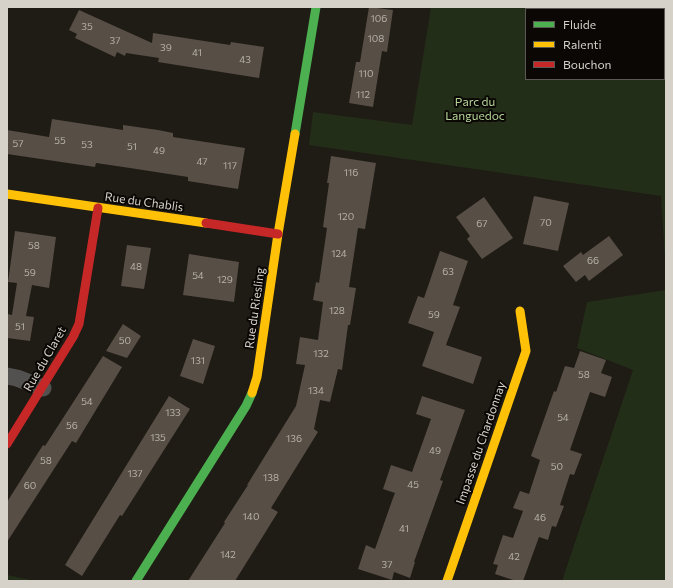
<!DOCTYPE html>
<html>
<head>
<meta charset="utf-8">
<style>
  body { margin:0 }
  #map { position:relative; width:673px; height:588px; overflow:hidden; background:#1f1b15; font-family:Commissioner,sans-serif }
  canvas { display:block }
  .frame { position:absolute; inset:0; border:8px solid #d6d2ca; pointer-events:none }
  .legend { position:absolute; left:525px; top:8px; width:140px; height:72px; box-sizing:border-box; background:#0a0704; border:1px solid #5c5853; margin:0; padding:5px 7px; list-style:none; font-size:12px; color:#d6d2ca }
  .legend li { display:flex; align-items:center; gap:8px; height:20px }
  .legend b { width:20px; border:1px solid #5c5853 }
</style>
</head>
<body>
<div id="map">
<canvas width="673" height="588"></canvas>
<div class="frame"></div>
<ul class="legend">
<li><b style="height:5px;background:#4caf50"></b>Fluide</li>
<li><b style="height:5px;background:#ffc107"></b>Ralenti</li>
<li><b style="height:5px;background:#c62828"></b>Bouchon</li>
</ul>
</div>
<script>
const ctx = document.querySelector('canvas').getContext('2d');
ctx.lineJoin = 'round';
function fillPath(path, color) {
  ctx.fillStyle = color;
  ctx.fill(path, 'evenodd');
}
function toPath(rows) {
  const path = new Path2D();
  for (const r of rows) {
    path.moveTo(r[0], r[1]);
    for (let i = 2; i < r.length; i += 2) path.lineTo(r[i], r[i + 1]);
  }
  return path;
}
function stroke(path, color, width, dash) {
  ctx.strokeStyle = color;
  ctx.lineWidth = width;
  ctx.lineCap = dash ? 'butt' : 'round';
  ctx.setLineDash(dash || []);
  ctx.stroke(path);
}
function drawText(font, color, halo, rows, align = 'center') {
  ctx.font = font + ' Commissioner,sans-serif';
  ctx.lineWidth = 4;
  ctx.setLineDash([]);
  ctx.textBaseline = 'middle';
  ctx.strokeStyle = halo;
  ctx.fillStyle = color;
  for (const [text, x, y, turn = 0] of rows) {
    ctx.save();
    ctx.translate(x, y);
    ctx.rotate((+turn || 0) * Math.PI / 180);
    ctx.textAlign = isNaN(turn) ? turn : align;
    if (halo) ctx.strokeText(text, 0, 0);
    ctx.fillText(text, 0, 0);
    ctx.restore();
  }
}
fillPath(toPath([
  [431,7,666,7,666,276,661,196,309,145,313,112,412,125],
  [526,9,664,9,664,79,526,79],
  [666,290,666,581,562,581,633,370,577,348,587,302],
  [7,575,36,581,7,581]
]), '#232e18');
fillPath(toPath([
  [369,7,393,10,387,52,382,51,373,107,349,103,356,62,360,62],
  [79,10,152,43,153,33,230,45,231,42,264,47,259,78,158,62,159,58,126,53,125,56,117,52,115,57,75,38,77,34,69,30],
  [52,119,123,130,123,125,158,130,173,133,173,137,245,148,238,189,188,181,188,177,130,168,96,163,95,167,7,154,7,130,49,137],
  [331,156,376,163,365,229,358,228,349,287,356,288,350,325,348,325,342,370,338,369,330,402,320,400,314,429,318,432,271,508,278,512,235,581,188,581,225,523,224,522,248,485,247,485,296,406,305,365,296,364,300,337,318,340,323,302,313,300,316,282,319,283,327,228,323,227,329,183,327,183],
  [534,196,569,203,558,251,523,244],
  [484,197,513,238,482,259,467,239,470,236,456,217],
  [15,231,56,237,49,288,32,285,26,316,34,317,30,341,7,338,7,314,12,315,17,283,8,282],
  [609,236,623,255,589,281,585,275,576,282,563,266,581,252,583,255],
  [127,245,151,248,144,289,121,286],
  [440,251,468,261,453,305,460,307,446,345,482,357,473,384,422,366,434,332,408,323,418,296,424,298],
  [189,254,239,262,234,302,183,295],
  [123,324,141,336,127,358,106,351],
  [193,339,215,346,203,384,180,376],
  [580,351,606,360,601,373,612,377,605,397,590,392,570,450,582,454,574,475,570,474,560,505,564,506,556,527,552,526,548,540,539,537,523,581,516,581,495,574,498,565,493,564,503,535,513,538,523,511,513,508,520,491,529,494,540,460,531,456,554,391,556,392,565,366,574,368],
  [103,356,122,367,76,443,72,441,7,542,7,502,43,445,45,446],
  [169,396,190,409,138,491,122,516,120,515,82,576,65,565],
  [422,396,465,410,440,480,443,481,414,562,415,562,410,578,394,572,392,580,358,569,366,545,375,549,393,498,395,493,383,489,391,465,412,472,431,419,416,414]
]), '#574e46');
stroke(toPath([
  [7,376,17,378,43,388]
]), '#53514f', 17);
stroke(toPath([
  [295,134,316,7],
  [136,581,246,406,252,393]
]), '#4caf50', 9);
stroke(toPath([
  [7,194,206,223],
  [252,393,257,377,278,234,295,134],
  [447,581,526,351,520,311]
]), '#ffc107', 9);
stroke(toPath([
  [206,223,278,234],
  [7,444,73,337,79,324,98,208]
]), '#c62828', 9);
drawText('10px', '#b6b1a9', null, [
  ["106",379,19],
  ["35",87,27],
  ["108",376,39],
  ["37",115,41],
  ["39",166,48],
  ["41",197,53],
  ["43",245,60],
  ["110",366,74],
  ["112",363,95],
  ["55",60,141],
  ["57",18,144],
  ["53",87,145],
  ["51",132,147],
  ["49",159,151],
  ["47",202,162],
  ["117",230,166],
  ["116",351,173],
  ["120",346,217],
  ["70",546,223],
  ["67",482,224],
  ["58",34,246],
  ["124",339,254],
  ["66",593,261],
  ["48",136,267],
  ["63",448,272],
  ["59",30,273],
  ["54",198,276],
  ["129",225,280],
  ["128",337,311],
  ["59",434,315],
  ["51",20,327],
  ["50",125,341],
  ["132",321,354],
  ["131",198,361],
  ["58",584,375],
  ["134",316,391],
  ["54",87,402],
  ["133",173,413],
  ["54",563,418],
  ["56",72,426],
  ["135",158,438],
  ["136",294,439],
  ["49",435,451],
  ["58",46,461],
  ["50",557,467],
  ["137",135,474],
  ["138",271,478],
  ["45",413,485],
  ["60",30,486],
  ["140",251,517],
  ["46",540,518],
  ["41",404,529],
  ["142",228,555],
  ["42",514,557],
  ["37",387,565]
]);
drawText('12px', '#b5d597', '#0a0704', [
  ["Parc du",475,102],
  ["Languedoc",475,116]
]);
drawText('12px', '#d6d2ca', '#0a0704', [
  ["Rue du Chablis",144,202,8],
  ["Rue du Riesling",255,308,-82],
  ["Rue du Claret",45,359,-60],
  ["Impasse du Chardonnay",481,443,-71]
]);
</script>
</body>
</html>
